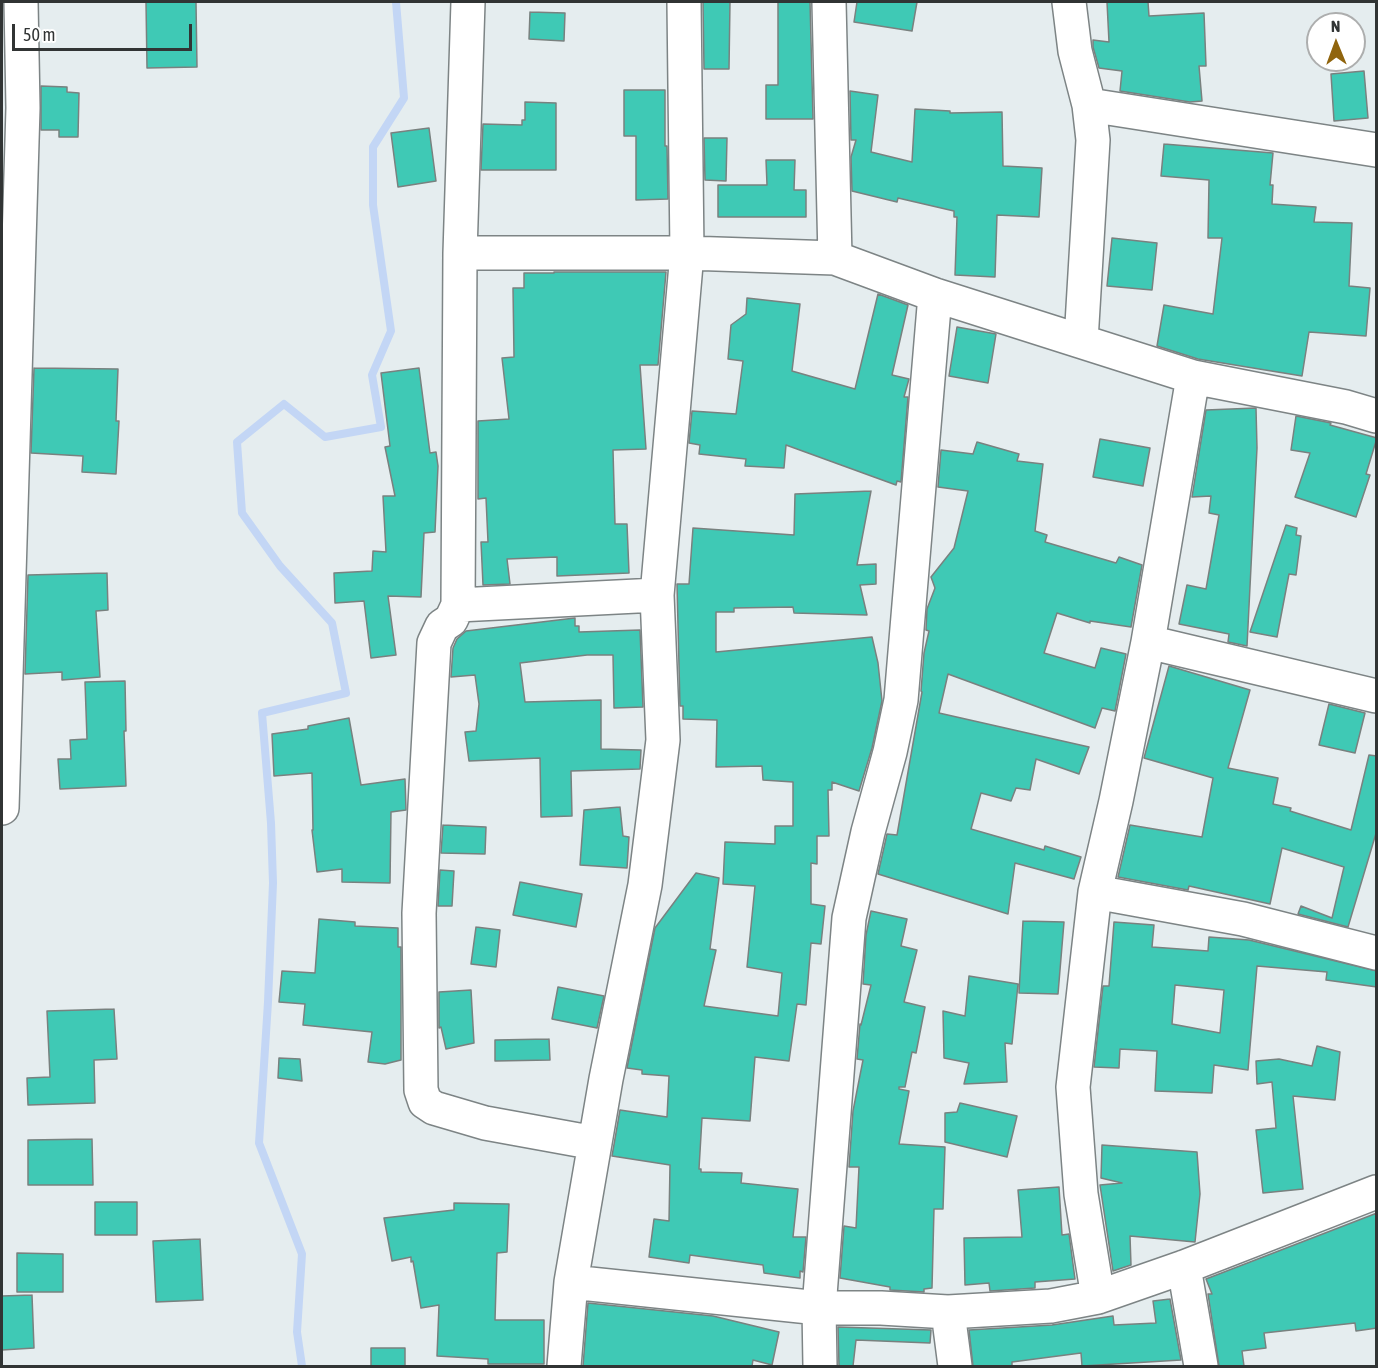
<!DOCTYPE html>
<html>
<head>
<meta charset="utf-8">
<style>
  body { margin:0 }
  #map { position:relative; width:1378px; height:1368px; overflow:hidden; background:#e5edef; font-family:"Asap Condensed",sans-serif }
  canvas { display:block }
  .frame { position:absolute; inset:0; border:3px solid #313434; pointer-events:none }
  .north { position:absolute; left:1306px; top:12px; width:60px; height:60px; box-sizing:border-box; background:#fff; border:2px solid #adaeae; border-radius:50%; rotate:359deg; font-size:16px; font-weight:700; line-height:24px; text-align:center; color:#313434 }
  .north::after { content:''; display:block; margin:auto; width:21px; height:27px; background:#90640d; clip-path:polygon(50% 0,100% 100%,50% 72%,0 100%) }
  .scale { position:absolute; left:12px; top:24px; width:180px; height:27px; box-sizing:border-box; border:3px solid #313434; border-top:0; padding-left:8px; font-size:18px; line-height:21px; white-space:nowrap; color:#313434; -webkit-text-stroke:4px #fff; paint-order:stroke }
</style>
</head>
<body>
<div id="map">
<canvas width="1378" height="1368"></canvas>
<div class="frame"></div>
<div class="north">N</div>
<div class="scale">50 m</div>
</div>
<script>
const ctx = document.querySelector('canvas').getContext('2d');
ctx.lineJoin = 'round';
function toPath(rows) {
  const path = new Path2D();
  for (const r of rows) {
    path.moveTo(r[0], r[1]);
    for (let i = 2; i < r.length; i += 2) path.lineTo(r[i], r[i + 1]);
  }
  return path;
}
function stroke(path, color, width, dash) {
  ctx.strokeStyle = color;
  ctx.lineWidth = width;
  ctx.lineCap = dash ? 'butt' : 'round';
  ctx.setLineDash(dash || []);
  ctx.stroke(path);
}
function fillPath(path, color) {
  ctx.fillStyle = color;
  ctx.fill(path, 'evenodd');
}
stroke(toPath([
  [302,1366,297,1332,302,1254,259,1143,268,1002,273,883,271,823,262,713,346,693,332,623,280,566,242,513,237,442,284,404,325,437,381,427,372,375,391,331,373,205,373,147,404,98,396,2]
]), '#c3d6f5', 8);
const building = toPath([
  [146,2,196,2,197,67,147,68,146,2],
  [703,2,730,2,729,69,704,69,703,2],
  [778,2,810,2,813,119,766,119,766,85,778,85,778,2],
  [857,2,917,2,912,31,854,22,857,2],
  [1107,2,1148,2,1149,16,1204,13,1206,66,1199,66,1202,101,1190,102,1120,91,1122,71,1099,68,1093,47,1093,40,1109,42,1107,2],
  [530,12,565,13,564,41,529,39,530,12],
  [1364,71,1368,118,1334,121,1331,74,1364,71],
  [41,86,67,87,67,92,79,93,78,137,59,137,59,130,41,130,41,86],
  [624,90,665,90,665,146,667,146,668,199,636,200,636,136,624,136,624,90],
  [850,91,878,95,871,152,912,162,915,109,950,111,950,113,1002,112,1003,166,1042,168,1039,217,997,215,995,277,955,275,957,217,954,217,954,211,898,198,897,202,852,191,851,157,856,140,851,140,850,91],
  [525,102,556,103,556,170,481,170,483,124,522,125,522,120,525,120,525,102],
  [429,128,436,181,398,187,391,133,429,128],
  [704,138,727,138,726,181,705,180,704,138],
  [1164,144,1273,153,1270,185,1273,185,1272,204,1316,207,1314,222,1352,223,1349,286,1370,288,1366,336,1309,332,1302,376,1198,359,1157,346,1164,305,1213,314,1222,238,1208,238,1209,180,1161,176,1164,144],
  [766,160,795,160,794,190,806,190,806,217,718,217,718,185,767,185,766,160],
  [1112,238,1157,243,1152,290,1107,286,1112,238],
  [554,272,666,272,658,365,640,365,646,449,613,450,615,524,627,524,629,573,557,576,557,557,507,559,510,584,483,585,481,542,488,542,486,498,478,499,478,421,509,419,502,358,514,357,513,288,524,288,524,273,554,273,554,272],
  [878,294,908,305,892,375,909,379,904,397,908,397,901,482,897,481,896,485,786,445,784,468,745,466,746,459,699,454,700,445,689,443,692,411,736,414,743,361,728,359,731,325,746,314,747,298,800,304,792,371,855,389,878,294],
  [957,327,996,334,988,383,949,376,957,327],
  [34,368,118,369,116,421,119,421,116,474,82,472,83,456,31,453,34,368],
  [419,368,430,453,436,452,438,466,435,532,424,533,421,597,388,596,396,655,371,658,364,601,335,603,334,573,372,571,373,551,386,552,383,496,395,496,385,447,390,446,381,373,419,368],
  [1256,408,1257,448,1247,646,1228,642,1229,634,1179,624,1187,585,1206,589,1219,515,1209,513,1211,496,1192,497,1206,410,1256,408],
  [1296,416,1331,423,1330,425,1377,438,1366,474,1370,475,1356,517,1295,497,1310,453,1291,450,1296,416],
  [1100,439,1150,448,1143,486,1093,477,1100,439],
  [977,442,1019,454,1017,461,1043,464,1035,531,1047,535,1045,542,1116,563,1119,557,1142,565,1131,627,1090,621,1090,623,1057,613,1044,653,1095,668,1101,648,1126,654,1115,711,1102,708,1095,728,948,674,939,713,1089,747,1079,774,1036,759,1030,790,1016,788,1011,801,981,793,971,829,1044,850,1045,846,1081,857,1074,879,1015,863,1008,914,878,874,887,834,897,835,922,692,921,691,924,653,929,631,926,630,927,609,935,588,931,577,954,548,968,491,938,487,941,450,973,454,977,442],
  [871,491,857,565,876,564,876,584,860,585,867,615,794,613,793,607,734,608,734,612,716,612,716,652,872,637,878,663,882,701,872,748,859,791,832,782,832,790,828,790,829,836,817,836,817,864,811,863,811,904,825,906,821,944,811,943,806,1005,797,1004,789,1061,755,1057,750,1121,702,1118,699,1169,701,1169,701,1172,742,1173,741,1183,798,1189,793,1237,806,1237,803,1272,800,1271,800,1278,764,1273,763,1265,690,1255,689,1263,649,1257,654,1219,669,1221,670,1165,612,1156,620,1110,667,1117,669,1076,642,1074,642,1070,627,1068,655,928,696,873,719,878,710,949,716,950,704,1006,778,1016,782,973,747,967,755,886,723,884,725,842,775,844,775,826,793,826,793,782,763,780,762,766,716,767,717,720,683,719,683,706,680,706,677,584,689,584,693,528,794,535,795,494,871,491],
  [1286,525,1297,528,1296,535,1301,536,1296,575,1289,574,1277,637,1250,632,1286,525],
  [107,573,108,610,96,611,100,677,62,680,62,672,25,674,28,575,107,573],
  [575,618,575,626,579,626,579,632,640,630,643,707,614,708,613,655,587,655,520,663,525,702,601,700,601,749,641,750,640,769,571,771,572,816,541,817,540,758,469,761,465,732,476,731,479,704,475,675,451,677,453,648,457,639,466,631,575,618],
  [1169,666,1250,690,1228,768,1278,778,1273,804,1291,808,1290,811,1351,830,1369,755,1377,756,1377,830,1348,927,1298,914,1301,906,1332,918,1344,867,1282,848,1270,904,1189,886,1188,890,1118,877,1130,825,1202,837,1213,778,1144,758,1169,666],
  [125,681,126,731,124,731,126,786,60,789,58,759,71,759,70,740,87,739,85,682,125,681],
  [1329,704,1365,713,1355,753,1319,745,1329,704],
  [349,718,361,785,405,779,406,810,391,812,390,883,342,882,342,869,317,872,312,830,313,830,312,773,274,776,272,734,308,729,308,726,349,718],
  [620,807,623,836,629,837,627,868,580,865,584,810,620,807],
  [443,825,486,827,485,854,441,853,443,825],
  [440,870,454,871,452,906,438,906,440,870],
  [520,882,582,894,576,927,513,915,520,882],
  [871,911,907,919,901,946,917,950,904,1002,925,1007,916,1053,912,1052,905,1087,899,1087,899,1089,909,1091,899,1144,945,1147,943,1209,934,1209,932,1288,924,1289,924,1292,890,1290,890,1287,840,1278,844,1226,856,1228,859,1167,849,1167,853,1111,863,1060,857,1059,860,1024,861,1025,871,985,863,984,866,935,871,911],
  [319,919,355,922,355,926,398,928,398,947,401,947,401,1060,385,1064,368,1062,372,1032,303,1025,305,1004,279,1002,282,971,315,973,319,919],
  [1023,921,1064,922,1058,994,1019,993,1023,921],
  [1114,922,1154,925,1152,947,1208,951,1209,937,1249,940,1377,971,1377,987,1326,980,1327,972,1257,966,1248,1070,1214,1065,1212,1093,1155,1091,1157,1051,1120,1049,1119,1068,1094,1067,1103,986,1109,986,1114,922],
  [1175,985,1224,990,1220,1033,1172,1024,1175,985],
  [476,927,500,930,496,967,471,964,476,927],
  [969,976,1018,984,1012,1044,1005,1043,1007,1082,964,1084,969,1063,944,1058,943,1011,965,1016,969,976],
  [558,987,604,996,597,1028,552,1019,558,987],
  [471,990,474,1043,446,1049,441,1027,439,1028,439,992,471,990],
  [114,1009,117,1059,94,1060,95,1103,28,1105,27,1078,50,1077,47,1011,114,1009],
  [549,1039,550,1060,495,1061,495,1040,549,1039],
  [1317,1046,1340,1052,1335,1100,1293,1096,1303,1189,1263,1193,1256,1130,1276,1128,1272,1082,1257,1084,1256,1061,1279,1059,1312,1066,1317,1046],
  [279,1058,300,1059,302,1081,278,1078,279,1058],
  [960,1103,1017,1116,1007,1157,945,1142,945,1113,957,1112,960,1103],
  [92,1139,93,1185,28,1185,28,1140,92,1139],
  [1102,1145,1197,1152,1200,1194,1195,1242,1130,1236,1131,1265,1113,1271,1100,1185,1122,1183,1101,1178,1102,1145],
  [1059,1187,1062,1235,1069,1234,1075,1279,1035,1282,1035,1288,990,1291,989,1283,965,1285,964,1238,1022,1237,1018,1190,1059,1187],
  [95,1202,137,1202,137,1235,95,1235,95,1202],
  [454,1203,509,1204,507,1252,497,1253,495,1320,544,1320,544,1364,488,1364,488,1359,437,1356,439,1305,421,1308,413,1261,411,1262,411,1257,392,1261,384,1218,454,1210,454,1203],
  [1377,1213,1377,1328,1356,1331,1355,1323,1264,1333,1266,1348,1242,1351,1244,1366,1219,1366,1208,1294,1212,1294,1206,1279,1377,1213],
  [200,1239,203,1300,156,1302,153,1241,200,1239],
  [17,1253,63,1254,63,1292,17,1292,17,1253],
  [32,1295,34,1348,2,1350,2,1296,32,1295],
  [1170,1299,1181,1360,1082,1366,1081,1353,1012,1362,1012,1366,973,1366,969,1330,1052,1325,1113,1316,1114,1325,1156,1323,1153,1301,1170,1299],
  [588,1303,713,1316,779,1332,772,1365,753,1360,752,1366,583,1366,588,1303],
  [838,1327,931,1330,930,1343,856,1340,853,1366,839,1366,838,1327],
  [371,1348,405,1348,405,1366,371,1366,371,1348]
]);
fillPath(building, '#3fc9b5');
stroke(building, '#79817f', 1.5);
const minor = toPath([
  [468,2,460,253,458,605,451,620,442,626,434,643,419,913,421,1090,425,1102,434,1108,485,1123,595,1143],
  [829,2,835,258],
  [1069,2,1075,51,1089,105,1093,140,1081,341],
  [1089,105,1376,150],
  [460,253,687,253,835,258,935,295,1193,377,1346,407,1376,416],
  [458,605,657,595],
  [1148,642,1376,696],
  [2,808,23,108,21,2],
  [1095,892,1243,919,1376,953],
  [1184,1267,1201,1366],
  [571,1282,819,1308,881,1308,948,1312,1051,1306,1098,1297,1184,1267,1376,1192],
  [1098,1297,1081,1194,1073,1087,1095,892,1116,801,1148,642,1193,377],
  [948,1312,955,1366],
  [564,1366,571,1282,606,1079,645,885,663,740,657,595,687,253,684,2],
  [820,1366,819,1308,849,918,868,832,890,752,901,700,935,295]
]);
stroke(minor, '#7d8485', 36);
stroke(minor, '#fff', 33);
</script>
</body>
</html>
